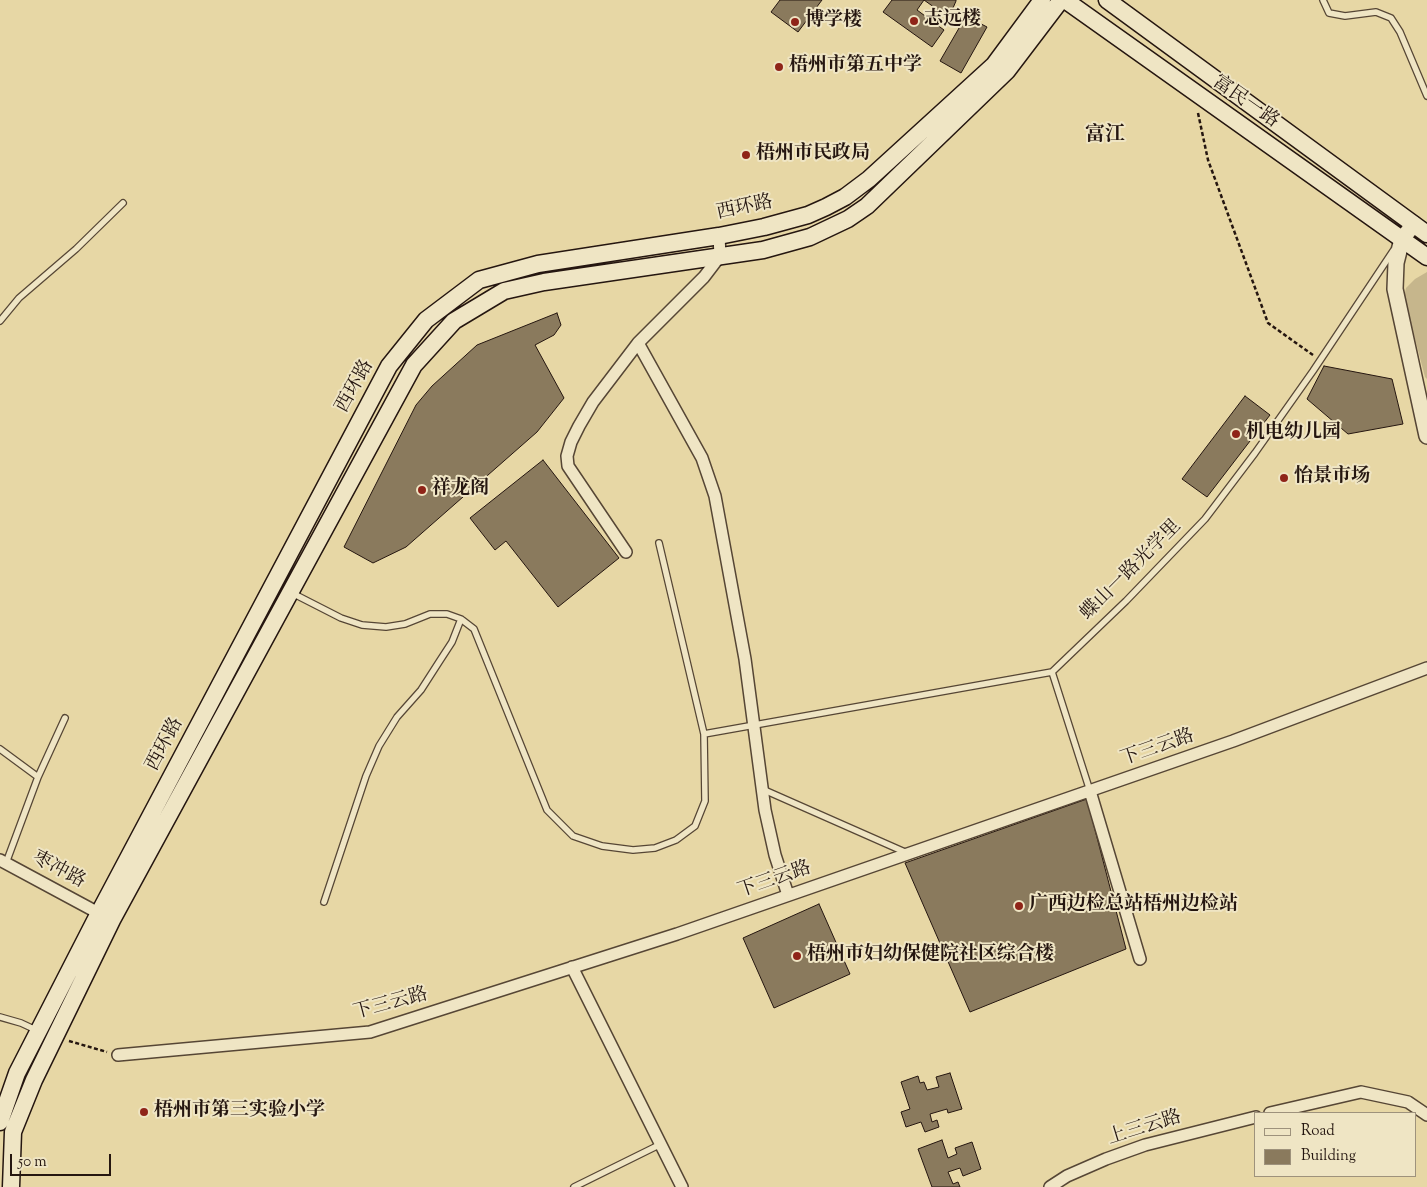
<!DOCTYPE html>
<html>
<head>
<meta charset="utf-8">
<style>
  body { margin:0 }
  #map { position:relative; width:1427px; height:1187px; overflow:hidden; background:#e7d7a5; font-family:"Sorts Mill Goudy",serif }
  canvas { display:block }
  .legend { position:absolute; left:1254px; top:1112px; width:162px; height:65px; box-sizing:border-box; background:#efe5c4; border:1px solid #9e927c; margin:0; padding:6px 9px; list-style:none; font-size:15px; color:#251610 }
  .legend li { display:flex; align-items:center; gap:10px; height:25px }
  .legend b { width:25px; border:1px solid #9e927c }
  .scale { position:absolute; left:10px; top:1154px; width:101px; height:22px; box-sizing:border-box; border:2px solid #251610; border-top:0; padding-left:6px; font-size:15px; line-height:18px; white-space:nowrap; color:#251610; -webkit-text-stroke:4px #efe5c4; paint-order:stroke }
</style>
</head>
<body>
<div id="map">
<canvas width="1427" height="1187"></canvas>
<ul class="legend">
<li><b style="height:6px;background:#efe5c4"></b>Road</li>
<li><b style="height:14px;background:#8a7a5d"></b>Building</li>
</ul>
<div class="scale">50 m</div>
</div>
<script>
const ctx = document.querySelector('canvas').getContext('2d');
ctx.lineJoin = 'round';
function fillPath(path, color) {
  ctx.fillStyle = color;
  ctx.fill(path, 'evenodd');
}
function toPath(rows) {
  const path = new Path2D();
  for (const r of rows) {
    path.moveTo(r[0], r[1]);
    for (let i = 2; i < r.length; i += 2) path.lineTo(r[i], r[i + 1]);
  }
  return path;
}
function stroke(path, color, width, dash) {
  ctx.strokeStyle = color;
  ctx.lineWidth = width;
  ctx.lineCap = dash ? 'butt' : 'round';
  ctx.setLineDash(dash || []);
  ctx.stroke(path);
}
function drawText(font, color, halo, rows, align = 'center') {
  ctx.font = font + ' "Sorts Mill Goudy","Noto Serif SC",serif';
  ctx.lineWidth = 4;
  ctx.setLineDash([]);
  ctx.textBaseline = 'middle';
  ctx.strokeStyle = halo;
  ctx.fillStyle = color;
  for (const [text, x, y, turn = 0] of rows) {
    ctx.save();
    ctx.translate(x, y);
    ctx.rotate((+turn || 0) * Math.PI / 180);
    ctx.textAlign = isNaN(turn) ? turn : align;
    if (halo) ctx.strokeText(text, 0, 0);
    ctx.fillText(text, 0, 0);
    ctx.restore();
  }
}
fillPath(toPath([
  [1427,272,1427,379,1425,377,1404,297,1406,288,1415,279]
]), '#c6b68c');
const building = toPath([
  [780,0,822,0,798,32,771,12,780,0],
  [892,0,956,0,956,1,953,8,944,11,938,10,924,0,917,10,944,30,932,47,883,12,892,0],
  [966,16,987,27,961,73,940,61,966,16],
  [557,313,561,325,554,335,535,345,564,398,537,432,406,547,373,563,344,547,416,405,432,386,477,345,557,313],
  [1324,366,1392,379,1403,424,1348,434,1307,399,1324,366],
  [1245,396,1270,415,1207,497,1182,479,1245,396],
  [543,460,619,558,558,607,506,541,495,550,470,518,543,460],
  [1087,799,1126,949,970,1012,905,863,1087,799],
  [819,904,850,974,774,1008,743,938,819,904],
  [950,1073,962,1109,948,1113,947,1109,930,1114,932,1122,937,1120,939,1127,925,1132,921,1122,906,1127,901,1112,910,1109,901,1082,918,1076,920,1083,924,1082,927,1090,939,1087,936,1077,950,1073],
  [942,1140,948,1158,957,1154,955,1148,972,1142,981,1169,963,1176,960,1168,948,1172,953,1184,958,1182,960,1187,932,1187,918,1149,942,1140]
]);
fillPath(building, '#8a7a5d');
stroke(building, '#251610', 1);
const service = toPath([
  [1323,0,1329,13,1345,16,1376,12,1391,18,1400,32,1427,96],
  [0,321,19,298,76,249,123,203],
  [292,593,341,618,362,625,386,627,405,624,430,614,447,614,461,619,474,629,547,810,573,836,602,846,633,850,655,848,676,840,695,826,705,801,704,734,659,543],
  [1052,672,1090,791],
  [704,734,1052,672,1126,601,1205,519,1255,453,1313,371,1393,251],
  [0,749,38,777],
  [762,789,907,853],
  [6,863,38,777,65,718],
  [324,902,366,776,379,746,397,717,421,690,439,662,452,642,461,619],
  [0,1017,21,1023,36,1030],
  [574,1187,661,1144]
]);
const minor = toPath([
  [719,236,720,256,704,277,638,343,702,458,715,496,745,659,765,810,775,855,788,895],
  [626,552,568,466,567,456,571,442,579,426,593,402,638,343],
  [1090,791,1140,959],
  [0,860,104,916],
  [572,967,682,1187],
  [118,1055,370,1032,677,934,1233,741,1427,668],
  [1270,1113,1361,1092,1408,1102,1427,1115],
  [1050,1187,1067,1176,1106,1159,1145,1145,1256,1117]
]);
const tertiary = toPath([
  [1414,224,1402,239,1396,263,1395,289,1427,436]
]);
const secondary = toPath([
  [1065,0,1427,257],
  [1107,0,1427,234],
  [0,1122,17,1073,99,913,389,366,426,320,479,280,538,264,719,236,764,227,808,215,826,207,845,197,869,179,994,65,1042,0],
  [11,1187,13,1132,34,1080,112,920,414,365,454,321,504,291,544,282,763,250,810,237,848,219,867,206,1007,71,1061,0]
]);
stroke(service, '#564635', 8);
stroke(minor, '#564635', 14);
stroke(tertiary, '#564635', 18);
stroke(secondary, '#251610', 19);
stroke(toPath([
  [1198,113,1208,160,1268,323,1313,355],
  [69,1041,107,1052]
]), '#251610', 2.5, [4, 2.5]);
stroke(service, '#efe5c4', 5.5);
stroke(minor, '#efe5c4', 11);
stroke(tertiary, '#efe5c4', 15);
stroke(secondary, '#efe5c4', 16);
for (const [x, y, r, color] of [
  [914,21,5,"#8f2418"],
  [795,22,5,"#8f2418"],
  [779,67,5,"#8f2418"],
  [746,155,5,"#8f2418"],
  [1236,434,5,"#8f2418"],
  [1284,478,5,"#8f2418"],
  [422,490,5,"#8f2418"],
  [1019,906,5,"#8f2418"],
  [797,956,5,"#8f2418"],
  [144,1112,5,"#8f2418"]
]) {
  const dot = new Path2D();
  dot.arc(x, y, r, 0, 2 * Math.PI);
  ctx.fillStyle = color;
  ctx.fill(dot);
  stroke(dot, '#efe5c4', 2);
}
drawText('bold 19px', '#251610', '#efe5c4', [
  ["志远楼",924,21],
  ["博学楼",805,22],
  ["梧州市第五中学",789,67],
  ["梧州市民政局",756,155],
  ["机电幼儿园",1246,434],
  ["怡景市场",1294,478],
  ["祥龙阁",432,490],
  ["广西边检总站梧州边检站",1029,906],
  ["梧州市妇幼保健院社区综合楼",807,956],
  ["梧州市第三实验小学",154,1112]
], 'left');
drawText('19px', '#251610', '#efe5c4', [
  ["富民一路",1245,103,35],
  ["西环路",745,209,-12],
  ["西环路",356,387,-61],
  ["蝶山一路光学里",1132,571,-45],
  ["西环路",166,745,-62],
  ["下三云路",1158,749,-19],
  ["枣冲路",58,871,28],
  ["下三云路",775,881,-19],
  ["下三云路",391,1005,-15],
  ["上三云路",1145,1129,-17]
]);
drawText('bold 20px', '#251610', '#efe5c4', [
  ["富江",1105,137]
]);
</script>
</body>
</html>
